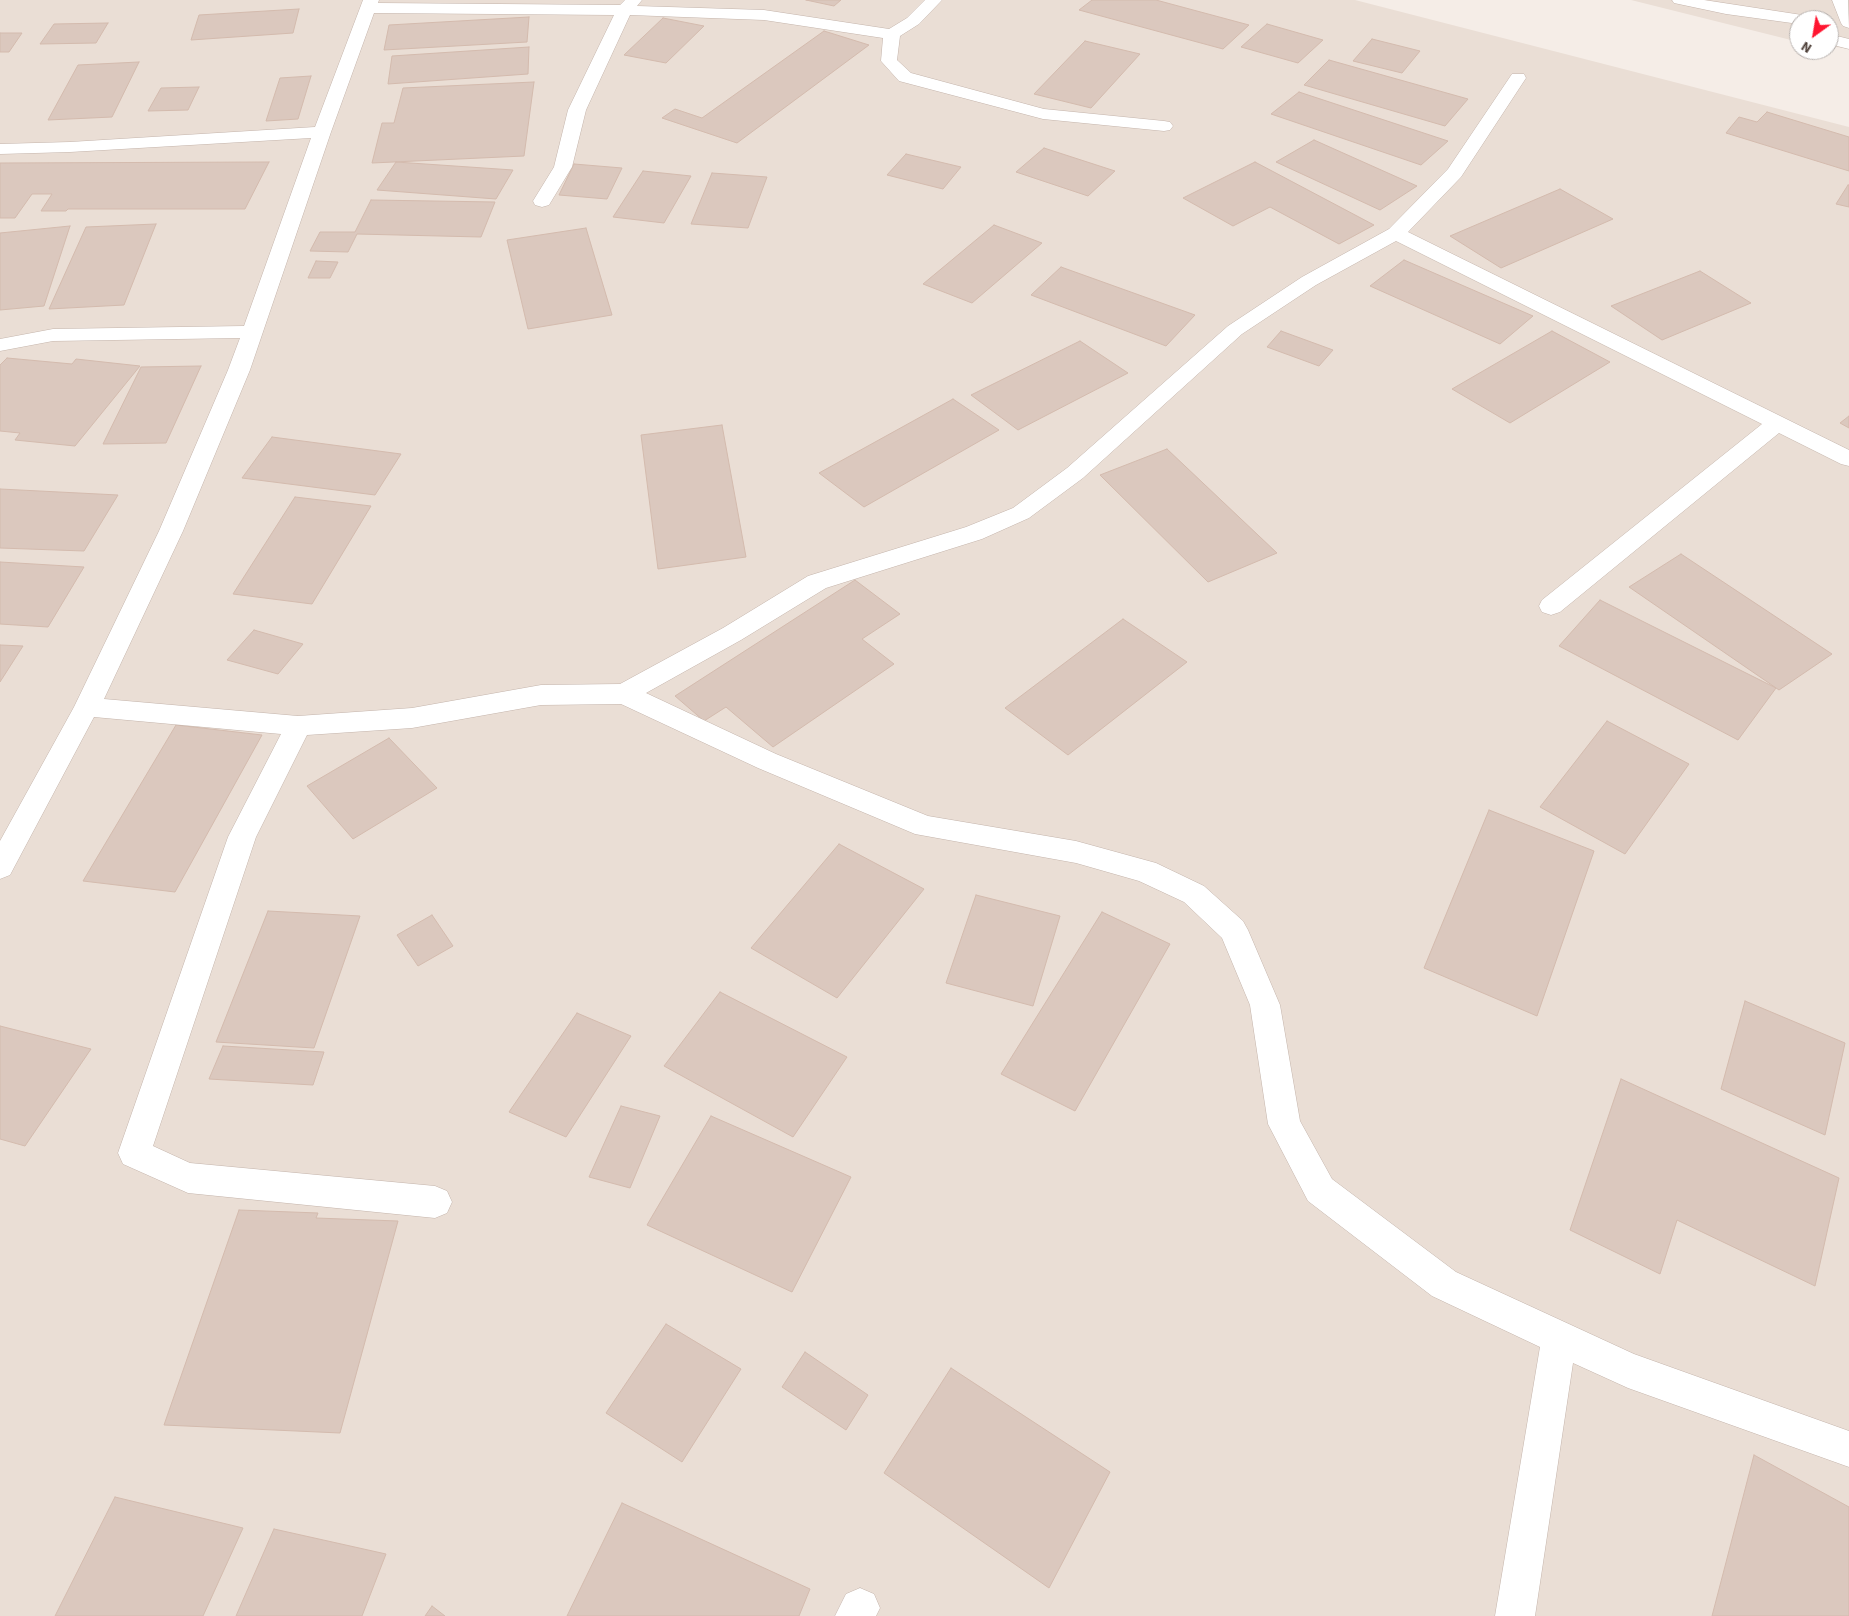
<!DOCTYPE html>
<html>
<head>
<meta charset="utf-8">
<style>
  body { margin:0 }
  #map { position:relative; width:1849px; height:1616px; overflow:hidden; background:#f5ede7; font-family:"Source Sans 3",sans-serif }
  canvas { display:block }
  .north { position:absolute; left:1789px; top:10px; width:50px; height:50px; box-sizing:border-box; background:#fff; border:1px solid #b7b1ae; border-radius:50%; rotate:212deg; font-size:14px; font-weight:700; line-height:20px; text-align:center; color:#4a3c35 }
  .north::after { content:''; display:block; margin:auto; width:18px; height:22px; background:#ff1530; clip-path:polygon(50% 0,100% 100%,50% 72%,0 100%) }
</style>
</head>
<body>
<div id="map">
<canvas width="1849" height="1616"></canvas>
<div class="north">N</div>
</div>
<script>
const ctx = document.querySelector('canvas').getContext('2d');
ctx.lineJoin = 'round';
function fillPath(path, color) {
  ctx.fillStyle = color;
  ctx.fill(path, 'evenodd');
}
function toPath(rows) {
  const path = new Path2D();
  for (const r of rows) {
    path.moveTo(r[0], r[1]);
    for (let i = 2; i < r.length; i += 2) path.lineTo(r[i], r[i + 1]);
  }
  return path;
}
function stroke(path, color, width, dash) {
  ctx.strokeStyle = color;
  ctx.lineWidth = width;
  ctx.lineCap = dash ? 'butt' : 'round';
  ctx.setLineDash(dash || []);
  ctx.stroke(path);
}
fillPath(toPath([
  [0,0,1355,0,1849,127,1849,1616,0,1616],
  [1631,0,1849,0,1849,49,1829,46,1829,20,1799,20,1799,42]
]), '#eaded5');
const building = toPath([
  [806,0,841,0,834,6,806,0],
  [1092,0,1156,0,1249,25,1223,49,1079,10,1092,0],
  [299,9,293,33,191,40,199,15,299,9],
  [529,17,527,42,384,50,389,25,529,17],
  [663,18,704,26,666,63,624,55,663,18],
  [108,23,96,43,40,44,54,24,108,23],
  [1267,24,1323,40,1298,63,1241,47,1267,24],
  [824,31,869,45,737,143,662,118,675,109,702,118,824,31],
  [0,33,22,33,9,52,0,52,0,33],
  [1372,39,1420,51,1402,73,1353,61,1372,39],
  [1085,41,1140,54,1091,108,1034,94,1085,41],
  [529,47,528,74,388,84,392,56,529,47],
  [1329,60,1468,99,1445,126,1304,85,1329,60],
  [139,62,112,117,48,120,78,65,139,62],
  [311,76,298,119,266,121,280,78,311,76],
  [534,82,524,156,372,163,382,123,394,123,403,88,534,82],
  [199,87,188,110,148,111,161,88,199,87],
  [1299,92,1448,141,1421,165,1271,114,1299,92],
  [1767,112,1849,137,1849,171,1726,133,1739,117,1757,122,1767,112],
  [1314,140,1417,186,1380,210,1276,162,1314,140],
  [1044,148,1115,171,1088,196,1016,172,1044,148],
  [906,154,961,167,943,189,887,175,906,154],
  [269,162,245,209,68,209,66,211,41,211,52,194,32,194,15,218,0,218,0,163,269,162],
  [396,162,513,170,496,199,377,190,396,162],
  [1255,162,1374,225,1339,244,1270,207,1233,226,1183,198,1255,162],
  [574,164,622,168,607,199,559,195,574,164],
  [643,171,691,176,664,223,613,217,643,171],
  [712,173,767,177,748,228,691,224,712,173],
  [1848,185,1849,185,1849,207,1836,204,1848,185],
  [1560,189,1613,219,1501,268,1450,236,1560,189],
  [371,200,495,202,481,237,357,234,348,252,310,251,320,232,355,232,371,200],
  [156,224,124,305,49,309,86,227,156,224],
  [994,225,1042,243,972,303,923,284,994,225],
  [70,226,44,306,0,310,0,233,70,226],
  [586,228,612,315,528,329,507,240,586,228],
  [1404,260,1533,316,1500,344,1370,286,1404,260],
  [316,261,338,262,330,278,308,278,316,261],
  [1061,267,1195,315,1166,346,1031,295,1061,267],
  [1700,271,1751,303,1662,340,1611,306,1700,271],
  [1281,331,1333,350,1319,366,1267,347,1281,331],
  [1552,331,1610,362,1510,423,1452,389,1552,331],
  [1080,341,1128,373,1018,430,971,395,1080,341],
  [7,358,72,364,76,359,140,366,75,446,15,440,20,433,0,431,0,365,7,358],
  [201,366,166,443,103,444,141,367,201,366],
  [953,399,999,430,864,507,819,473,953,399],
  [1849,416,1849,428,1840,423,1849,416],
  [722,425,746,557,658,569,641,435,722,425],
  [272,437,401,454,375,495,242,478,272,437],
  [1167,449,1277,553,1208,582,1100,475,1167,449],
  [0,489,118,495,84,551,0,548,0,489],
  [295,497,371,506,312,604,233,594,295,497],
  [1681,554,1832,654,1779,690,1629,587,1681,554],
  [0,562,84,567,48,627,0,624,0,562],
  [855,580,900,614,862,639,894,664,773,747,726,707,704,721,675,696,855,580],
  [1600,600,1776,688,1738,740,1559,646,1600,600],
  [1123,619,1187,662,1068,755,1005,708,1123,619],
  [254,630,303,644,278,674,227,660,254,630],
  [0,645,23,646,0,682,0,645],
  [1607,721,1689,764,1625,854,1540,807,1607,721],
  [176,725,262,735,175,892,83,881,176,725],
  [389,738,437,788,353,839,307,786,389,738],
  [1489,810,1594,851,1537,1016,1424,968,1489,810],
  [839,844,924,889,837,998,751,948,839,844],
  [976,895,1060,916,1033,1006,946,983,976,895],
  [268,911,360,916,314,1048,216,1042,268,911],
  [1102,912,1170,944,1075,1111,1001,1074,1102,912],
  [432,915,453,946,418,966,397,935,432,915],
  [720,992,847,1057,793,1137,664,1066,720,992],
  [1745,1001,1845,1043,1825,1135,1721,1089,1745,1001],
  [577,1013,631,1036,566,1137,509,1112,577,1013],
  [0,1026,91,1049,25,1146,0,1139,0,1026],
  [223,1046,324,1052,313,1085,209,1079,223,1046],
  [1621,1079,1839,1178,1815,1286,1677,1220,1660,1274,1570,1230,1621,1079],
  [621,1106,660,1116,630,1188,589,1177,621,1106],
  [711,1116,851,1177,792,1292,647,1225,711,1116],
  [239,1210,318,1213,316,1218,398,1221,340,1433,164,1425,239,1210],
  [666,1324,741,1369,682,1462,606,1413,666,1324],
  [805,1352,868,1395,846,1430,782,1387,805,1352],
  [951,1368,1110,1472,1049,1588,884,1473,951,1368],
  [1754,1455,1849,1507,1849,1616,1712,1616,1754,1455],
  [115,1497,243,1528,203,1616,55,1616,115,1497],
  [622,1503,810,1589,799,1616,567,1616,622,1503],
  [274,1529,386,1554,362,1616,236,1616,274,1529],
  [432,1606,445,1616,425,1616,432,1606]
]);
fillPath(building, '#dbc8be');
stroke(building, '#d4bbae', 1);
const minor = toPath([
  [363,0,379,0,378,3,620,5,625,0,642,0,637,6,764,10,889,29,907,18,925,0,942,0,919,24,900,36,897,60,911,73,1044,109,1164,121,1170,122,1173,126,1170,130,1164,131,1043,119,899,81,881,61,883,38,764,20,630,15,586,110,572,167,549,205,542,207,535,205,533,201,554,167,568,110,614,15,374,13,331,132,250,370,183,531,104,699,298,716,412,708,541,685,620,684,723,628,808,576,966,527,1013,508,1067,468,1228,326,1302,277,1389,229,1448,169,1512,74,1524,74,1526,78,1461,177,1408,232,1849,450,1849,466,1841,464,1779,433,1560,612,1551,615,1542,612,1539,606,1542,600,1762,424,1396,241,1316,285,1242,334,1083,478,1029,518,982,539,826,588,741,640,646,693,776,754,928,816,1076,841,1156,863,1204,886,1243,921,1248,930,1280,1005,1300,1121,1332,1179,1456,1272,1634,1354,1849,1431,1849,1467,1628,1388,1573,1363,1535,1616,1495,1616,1540,1347,1432,1296,1308,1201,1268,1124,1250,1005,1222,938,1184,902,1139,881,1076,863,915,834,758,768,621,704,541,705,412,728,307,735,256,837,153,1146,190,1163,435,1186,447,1191,452,1202,447,1213,435,1218,188,1193,123,1164,118,1153,228,837,281,734,94,717,10,875,0,879,0,841,74,707,159,531,228,370,240,338,53,341,0,351,0,339,53,329,244,326,311,138,70,152,0,154,0,144,70,142,315,127,363,0],
  [1672,0,1704,0,1802,15,1808,17,1810,20,1799,20,1799,24,1726,14,1674,3,1672,0],
  [1832,0,1848,0,1849,28,1843,26,1841,23,1832,0],
  [1829,34,1849,39,1849,49,1829,44,1829,34],
  [860,1588,874,1594,880,1608,876,1616,835,1616,846,1594,860,1588]
]);
stroke(minor, '#c5b5ac', 1);
fillPath(minor, '#fff');
</script>
</body>
</html>
